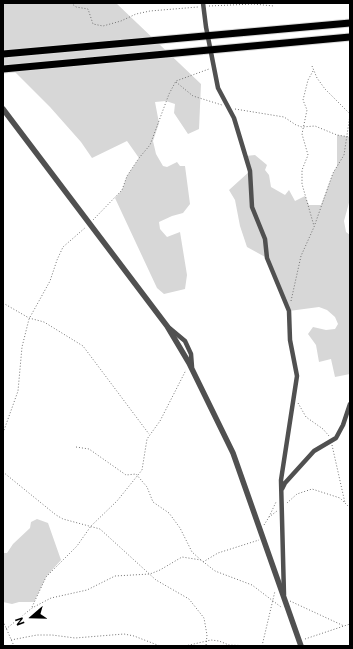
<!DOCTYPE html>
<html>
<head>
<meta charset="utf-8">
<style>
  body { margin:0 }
  #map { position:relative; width:353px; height:649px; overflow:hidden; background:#fff; font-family:Roboto,sans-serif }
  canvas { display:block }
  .frame { position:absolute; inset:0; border:4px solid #000; pointer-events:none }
  .north { position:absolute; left:12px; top:597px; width:40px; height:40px; -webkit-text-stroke:3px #fff; paint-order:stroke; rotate:250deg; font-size:11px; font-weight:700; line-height:16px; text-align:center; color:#000 }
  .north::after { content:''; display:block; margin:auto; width:14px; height:18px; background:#000; clip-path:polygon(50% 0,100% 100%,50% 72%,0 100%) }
</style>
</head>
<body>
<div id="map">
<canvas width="353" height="649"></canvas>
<div class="frame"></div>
<div class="north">N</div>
</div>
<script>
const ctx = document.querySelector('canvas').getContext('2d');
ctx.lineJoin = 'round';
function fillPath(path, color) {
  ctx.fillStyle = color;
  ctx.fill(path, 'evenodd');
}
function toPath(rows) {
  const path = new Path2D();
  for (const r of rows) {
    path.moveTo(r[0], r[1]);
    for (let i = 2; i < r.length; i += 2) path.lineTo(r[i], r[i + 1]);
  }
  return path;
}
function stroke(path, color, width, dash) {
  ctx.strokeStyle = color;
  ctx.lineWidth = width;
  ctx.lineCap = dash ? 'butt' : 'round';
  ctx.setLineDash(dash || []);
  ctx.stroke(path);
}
fillPath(toPath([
  [3,3,116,3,201,84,199,129,188,134,174,113,175,104,166,101,155,102,159,123,153,141,156,154,163,166,167,167,177,162,180,166,185,166,190,204,183,213,172,216,159,222,160,229,167,237,180,232,187,275,185,289,164,294,157,288,115,198,122,190,127,176,139,158,127,141,92,158,81,142,50,107,9,66,3,64],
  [337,135,350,137,350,199,344,221,346,232,350,235,350,374,335,377,331,359,319,362,316,345,308,334,313,327,326,330,335,329,338,324,335,317,327,310,319,307,289,311,267,258,247,247,240,226,235,200,229,190,250,171,246,156,255,155,267,165,265,170,269,175,271,187,285,195,289,190,295,201,305,196,309,205,321,205,333,173,337,166],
  [37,519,48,523,61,560,46,577,34,602,19,602,12,604,3,602,3,553,7,553,13,544,30,528,31,522]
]), '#d7d7d7');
const trunk = toPath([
  [3,54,350,23],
  [3,69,350,37]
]);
stroke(trunk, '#dbdbdb', 9);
stroke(toPath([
  [71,3,76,7,88,9,93,24,103,26,121,21,136,14,150,11,198,7],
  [209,6,253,4,274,6],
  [312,66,317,78,325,89,350,114],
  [313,71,308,80,303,100,307,110,302,134,308,155,302,170,302,184,314,226],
  [176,82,193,96,222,105],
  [235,109,284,117,296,125,302,127,315,126,337,135,350,137],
  [93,220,122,190,127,176,139,158,150,145,169,94,176,81,209,69],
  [291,301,301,256,314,227,333,173,344,155,350,115],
  [3,303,29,318,44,322,83,346,149,434],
  [298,403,306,417,323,429,329,436],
  [3,433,18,391,22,347,29,319,50,281,57,260,63,247,86,227],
  [332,445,345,503],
  [76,447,89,449,126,475,136,474,147,487,153,502,169,513,180,528,192,552,201,560],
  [3,472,56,515,63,519,100,529,156,580,189,599,204,618,207,635,206,646],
  [287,503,297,494,312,489,340,498,350,508],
  [269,517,276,502],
  [264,525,269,517,277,511],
  [203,562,218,553,259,540],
  [290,601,344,626],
  [32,607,46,577,77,546,91,526,117,501,142,470,147,439,160,421,186,370],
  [3,621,14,646],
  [6,629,32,608,51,598,87,590,115,576,150,574,160,570,182,557,201,560,215,571,252,585,281,607],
  [305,639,350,624],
  [11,640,37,635,52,635,75,638,124,634,134,636,160,646],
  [185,646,211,640,219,641,229,645,253,646],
  [262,646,275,591]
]), '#727272', 1, [1, 2]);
stroke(toPath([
  [203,3,206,27,218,88,234,118,250,171,252,207,265,239,267,258,289,311,290,340,297,376,281,480,284,595],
  [167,326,185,341,191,354,192,367],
  [282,489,285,483,314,451,336,438,343,425,350,404]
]), '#505050', 4.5);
stroke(toPath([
  [3,109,167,326,189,363,233,453,301,646]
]), '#505050', 5.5);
stroke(trunk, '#000', 7);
</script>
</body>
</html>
